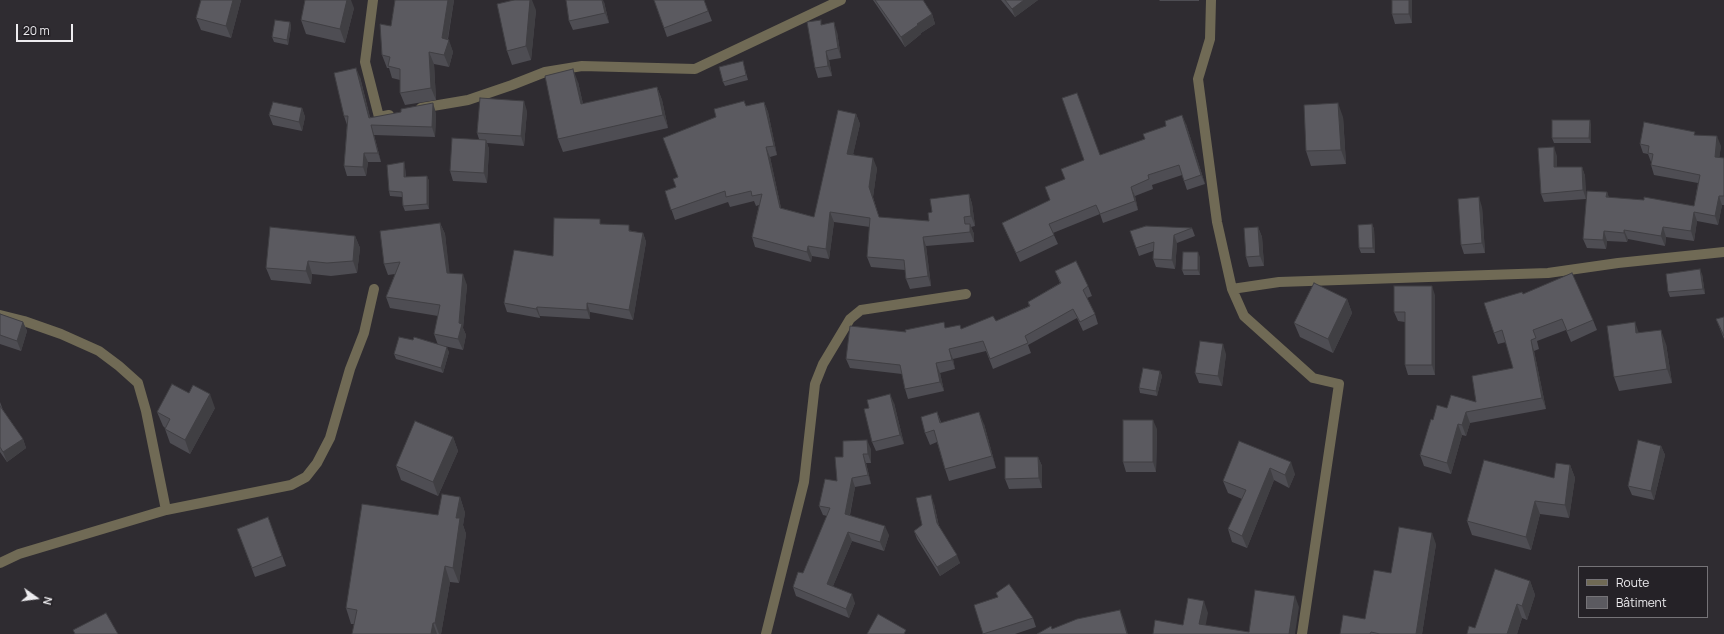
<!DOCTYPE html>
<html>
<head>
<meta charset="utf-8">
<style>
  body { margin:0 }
  #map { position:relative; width:1724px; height:634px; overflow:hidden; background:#2f2c31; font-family:Manrope,sans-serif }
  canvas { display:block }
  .legend { position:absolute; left:1578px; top:566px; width:130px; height:52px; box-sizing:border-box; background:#252227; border:1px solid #757377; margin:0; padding:5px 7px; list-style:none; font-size:12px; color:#edecef }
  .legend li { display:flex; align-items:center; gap:8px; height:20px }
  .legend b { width:20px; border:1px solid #757377 }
  .north { position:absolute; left:16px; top:578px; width:40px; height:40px; -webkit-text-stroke:3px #252227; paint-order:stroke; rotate:104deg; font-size:11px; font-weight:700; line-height:16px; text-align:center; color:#edecef }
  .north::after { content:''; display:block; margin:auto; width:14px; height:18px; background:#edecef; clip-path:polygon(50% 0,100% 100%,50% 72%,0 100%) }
  .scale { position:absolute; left:16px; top:24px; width:57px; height:18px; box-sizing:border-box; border:2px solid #edecef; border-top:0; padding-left:5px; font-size:12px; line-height:14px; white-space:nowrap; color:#edecef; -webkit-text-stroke:3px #252227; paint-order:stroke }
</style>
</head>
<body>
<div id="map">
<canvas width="1724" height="634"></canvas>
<ul class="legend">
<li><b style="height:5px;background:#706a55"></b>Route</li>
<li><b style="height:11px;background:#5b5a60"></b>Bâtiment</li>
</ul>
<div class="north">N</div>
<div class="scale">20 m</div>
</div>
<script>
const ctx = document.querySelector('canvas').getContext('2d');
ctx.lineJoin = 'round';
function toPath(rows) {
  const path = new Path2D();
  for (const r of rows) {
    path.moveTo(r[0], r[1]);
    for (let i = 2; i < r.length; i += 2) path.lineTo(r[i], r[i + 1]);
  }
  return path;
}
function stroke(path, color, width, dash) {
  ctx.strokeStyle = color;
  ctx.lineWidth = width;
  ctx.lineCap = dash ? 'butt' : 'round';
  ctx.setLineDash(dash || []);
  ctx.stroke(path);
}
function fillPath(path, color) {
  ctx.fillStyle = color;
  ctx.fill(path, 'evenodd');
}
stroke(toPath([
  [373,0,365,62,379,117,389,115],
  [1211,0,1210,39,1198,79,1217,222,1232,289,1244,316,1313,378,1339,384,1302,634],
  [421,108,468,100,512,85,545,72,582,66,695,69,841,0],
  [1232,289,1279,282,1548,273,1618,263,1724,252],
  [0,315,24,321,61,334,99,351,119,366,138,383,146,411,166,510],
  [0,563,19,554,166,510,291,485,306,477,317,463,330,438,350,369,364,333,374,289],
  [766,634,804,482,815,384,823,364,850,319,861,310,966,294]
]), '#706a55', 10);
fillPath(toPath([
  [200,0,241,0,231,38,201,30,196,18,201,1],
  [395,0,454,0,448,39,453,52,449,67,434,64,436,100,405,105,400,93,400,80,392,78,389,68,387,68,382,55,391,26],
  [654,0,704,0,712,21,667,37],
  [873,0,923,0,932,14,935,24,921,33,921,34,905,47],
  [1001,0,1038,0,1015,17],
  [1159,0,1199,0,1199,1,1160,1],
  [1412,0,1412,23,1395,24,1392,14],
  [604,2,609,23,573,30,569,21],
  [354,8,345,43,306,34,301,20],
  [536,10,531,60,512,65,507,51],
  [290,22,291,27,288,45,274,42,272,37],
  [822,24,837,32,841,58,829,60,832,76,818,78,815,68],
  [744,66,748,80,725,86,723,82],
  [360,77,370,117,436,113,435,137,374,135,381,162,368,162,366,176,347,176,344,166,347,125,344,116],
  [578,82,583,104,657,87,662,100,668,128,563,152,558,139],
  [744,101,746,106,764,102,768,112,777,155,770,157,781,208,814,217,856,114,860,124,853,154,877,168,873,197,879,217,929,221,932,212,969,194,972,204,975,226,971,227,974,234,974,242,926,246,931,286,910,289,906,279,905,270,871,267,867,257,870,227,834,222,829,259,812,256,811,262,755,247,752,237,759,205,756,206,754,201,730,207,728,202,675,220,665,191,676,187,678,177,663,138,716,117],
  [302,108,305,117,302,131,273,125,269,115],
  [527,111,524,146,487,143,489,149,487,183,453,181,450,171,479,139,477,133],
  [1343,117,1346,164,1311,166,1306,151],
  [1186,124,1205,184,1187,190,1182,175,1152,185,1153,189,1135,196,1138,210,1103,223,1100,214,1053,233,1058,244,1020,262,1006,232,1002,223,1050,200,1065,179,1100,155],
  [1591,124,1591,143,1554,143,1552,138],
  [1696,135,1721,146,1719,158,1724,158,1724,205,1722,205,1718,225,1697,221,1694,241,1666,237,1665,246,1628,239,1627,242,1607,241,1606,249,1587,248,1583,239,1607,192,1609,198,1694,206,1698,183,1654,175,1651,165,1651,162,1648,154,1643,153,1640,144],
  [1557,156,1557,167,1582,167,1585,176,1586,199,1544,202,1541,194],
  [404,162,405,167,406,177,427,176,429,181,429,209,405,211,403,206,402,197,390,196,389,191],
  [1482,207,1485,253,1464,254,1461,245],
  [440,223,445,234,449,273,467,285,463,328,466,335,463,350,444,346,449,352,443,373,396,359,394,354,413,340,438,345,434,334,438,316,390,308,386,297,395,274,388,275,384,264],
  [602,224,632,231,643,233,646,242,633,320,590,312,590,319,540,316,540,318,507,312,504,303,553,256],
  [1372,224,1374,229,1375,253,1361,253,1359,248],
  [1258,227,1262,237,1264,266,1249,267,1246,257],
  [1192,228,1195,236,1177,243,1175,269,1156,267,1153,259,1153,251,1139,256,1130,231],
  [355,236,360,248,357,273,331,276,312,274,311,284,271,280,266,268],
  [1200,257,1200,275,1184,275,1182,270],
  [1055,271,1088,286,1092,296,1087,298,1095,314,1098,324,1083,331,1077,318,1028,345,1031,353,993,369,986,351,953,359,955,369,940,373,944,391,908,399,905,389,902,374,850,368,846,359,906,332,946,328,962,329,996,321,1029,306,1028,302,1060,283],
  [1702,274,1705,294,1670,297,1668,292],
  [1523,294,1593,320,1597,330,1571,342,1566,330,1537,341,1539,349,1534,351,1546,409,1470,423,1466,436,1462,435,1451,474,1424,466,1420,455,1433,420,1447,408,1476,402,1513,368,1506,342,1498,344,1494,333],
  [1435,295,1435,375,1408,375,1405,365,1405,322,1398,321,1394,312],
  [1347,299,1352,313,1333,353,1300,337,1294,323],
  [0,314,23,322,27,331,21,351,0,344],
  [1724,317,1724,339,1716,319],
  [1639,333,1666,344,1672,383,1619,391,1614,377],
  [1226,354,1222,386,1199,383,1195,373],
  [1160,371,1162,376,1157,396,1140,393,1139,388],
  [0,402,3,410,23,439,26,448,7,462,0,452],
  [894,403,904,444,876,451,872,442],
  [215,408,190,454,170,443,165,429,165,428,163,426,157,412],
  [937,412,941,422,984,424,996,468,949,481,945,469,937,442,930,445,925,433],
  [1157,429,1156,472,1126,472,1123,462],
  [453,437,458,451,438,496,401,480,396,466],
  [1239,441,1295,474,1289,488,1274,480,1247,548,1232,542,1228,529,1242,499,1228,493,1223,481],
  [1661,446,1665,455,1654,500,1632,495,1628,486],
  [871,449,871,463,866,463,871,484,855,487,850,515,889,535,884,551,852,541,833,586,855,603,849,618,796,596,793,587,803,573,827,516,823,515,819,506,837,481,843,457],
  [1038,457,1042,466,1042,488,1009,489,1005,479],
  [1570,465,1575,478,1569,518,1540,514,1531,550,1472,535,1467,521,1554,478],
  [460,497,465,513,463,525,466,534,459,583,450,582,441,634,352,634,354,624,351,624,346,608,438,515],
  [934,504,939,526,960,563,940,576,917,539,914,531,922,525],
  [268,517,286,566,255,577,237,529],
  [1436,544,1422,634,1340,634,1365,619,1391,573],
  [1530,581,1535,595,1527,620,1522,618,1517,634,1467,634,1475,628],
  [974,605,1033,618,1036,627,1015,634,984,634]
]), '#4e4d53');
fillPath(toPath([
  [233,0,241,0,231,38,226,26],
  [347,0,351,0,354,8,345,43,340,29],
  [448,0,454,0,446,48,449,40,453,52,449,67,444,55,442,38],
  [530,0,532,0,536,10,531,60,526,46],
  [602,0,603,0,604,2,609,23,605,13],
  [1024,0,1038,0,1015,17,1012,9],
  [1409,0,1412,0,1412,23,1409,14],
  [932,14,935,24,921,33,921,34,905,47,901,37,917,24],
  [290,22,291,27,288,45,287,40],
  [834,22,837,32,841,58,838,48],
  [826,51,829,60,832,76,828,66],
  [429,52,434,64,436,100,431,88],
  [356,68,360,77,372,127,369,118],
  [573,69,578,82,586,117,581,104],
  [657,87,662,100,668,128,663,115],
  [524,101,527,111,524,146,521,136],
  [764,102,768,112,777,155,774,146],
  [433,103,436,113,435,137,432,127],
  [1338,103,1343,117,1346,164,1341,150],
  [302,108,305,117,302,131,299,122],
  [856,114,860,124,851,164,847,154],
  [1182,115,1186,124,1205,184,1201,175],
  [1590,120,1591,124,1591,143,1589,138],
  [371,125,374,135,381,162,378,153],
  [1717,136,1721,146,1718,167,1715,157],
  [486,140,489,149,487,183,484,173],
  [766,147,770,157,783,218,780,208],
  [1554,147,1557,156,1557,176,1554,167],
  [364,153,368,162,366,176,363,167],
  [873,158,877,168,873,197,882,227,869,187],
  [404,162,405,167,406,182,404,177],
  [1582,167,1585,176,1586,199,1583,190],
  [427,176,429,181,429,209,427,204],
  [1131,187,1135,196,1138,210,1135,201],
  [1607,192,1610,201,1606,197],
  [969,194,972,204,975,226,971,216],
  [1719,196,1722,205,1718,225,1715,216],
  [1479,197,1482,207,1485,253,1482,243],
  [830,212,834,222,829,259,826,249],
  [1694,212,1697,221,1694,241,1691,231],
  [440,223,445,234,451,284,447,273],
  [970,224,974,234,974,242,970,232],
  [1372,224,1374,229,1375,253,1373,248],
  [1258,227,1262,237,1264,266,1260,256],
  [1663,227,1666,237,1665,246,1661,236],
  [1624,230,1628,239,1627,242,1624,233],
  [1604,231,1607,241,1606,249,1603,240],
  [643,233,646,242,633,320,629,310],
  [1174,235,1177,243,1175,269,1172,260],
  [355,236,360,248,357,273,353,261],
  [923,237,926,246,931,286,928,276],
  [808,246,812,256,811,262,807,252],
  [1198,252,1200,257,1200,275,1198,270],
  [308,261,312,274,311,284,306,271],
  [1700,269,1702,274,1705,294,1703,289],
  [463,274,467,285,463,328,466,335,463,350,458,339,459,323],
  [1432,286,1435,295,1435,375,1432,365],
  [1347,299,1352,313,1333,353,1328,339],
  [587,303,590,312,590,319,587,310],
  [537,307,540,316,540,318,536,309],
  [23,322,27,331,21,351,17,341],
  [1635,322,1640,336,1636,333],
  [1661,330,1666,344,1672,383,1667,369],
  [1531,340,1534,351,1546,409,1542,398],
  [1223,344,1226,354,1222,386,1218,376],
  [447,347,449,352,443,373,441,368],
  [949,349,953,359,955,369,952,360],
  [936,363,940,373,944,391,940,382],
  [1160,371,1162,376,1157,396,1156,391],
  [210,394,215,408,190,454,185,440],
  [890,394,894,403,904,444,900,435],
  [979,412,984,424,996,468,992,456],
  [1466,412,1470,423,1466,436,1462,425],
  [1153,420,1157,429,1156,472,1153,462],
  [1458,424,1462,435,1451,474,1447,463],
  [453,437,458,451,438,496,433,482],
  [23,439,26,448,7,462,3,452],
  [867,440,871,449,871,463,868,454],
  [1661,446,1665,455,1654,500,1651,491],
  [863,454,866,463,871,484,868,475],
  [1038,457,1042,466,1042,488,1039,478],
  [1291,462,1295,474,1289,488,1285,475],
  [1570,465,1575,478,1569,518,1565,505],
  [1270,468,1274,480,1247,548,1242,536],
  [852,478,855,487,848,523,845,514],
  [931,495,934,504,940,532,937,523],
  [460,497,465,513,463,525,466,534,459,583,453,568,456,518],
  [1535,501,1540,514,1531,550,1526,537],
  [885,526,889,535,884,551,880,542],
  [848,532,852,541,830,593,827,584],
  [1432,533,1436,544,1422,634,1416,634],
  [957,555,960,563,940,576,937,567],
  [445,566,450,582,441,634,439,634,435,623],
  [1530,581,1535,595,1527,620,1522,606],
  [852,594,855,603,849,618,846,609],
  [1295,596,1299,607,1295,634,1289,634],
  [1204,601,1208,613,1204,634,1199,624],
  [1517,604,1522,618,1517,634,1507,634],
  [1120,610,1124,620,1128,634,1127,634],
  [433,623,437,634,431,634]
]), '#403f43');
const building = toPath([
  [201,0,233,0,226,26,196,18,201,0],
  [305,0,347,0,340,29,301,20,305,0],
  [395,0,448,0,442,38,449,40,444,55,429,52,431,88,400,93,400,69,388,66,390,57,382,55,380,24,391,26,395,0],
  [514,0,530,0,526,46,507,51,497,4,514,0],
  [566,0,602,0,605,13,569,21,566,0],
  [654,0,704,0,708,11,664,28,654,0],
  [875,0,923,0,932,14,917,24,918,25,901,37,875,0],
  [1005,0,1024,0,1012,9,1005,0],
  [1392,0,1409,0,1409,14,1392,14,1392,0],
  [275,20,290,22,287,40,272,37,275,20],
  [821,20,821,25,834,22,838,48,826,51,828,66,815,68,807,22,821,20],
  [743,61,746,75,723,82,719,67,743,61],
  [356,68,369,118,401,112,401,109,433,103,432,127,371,125,378,153,364,153,363,167,344,166,348,116,344,116,334,73,356,68],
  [573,69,581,104,657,87,663,115,558,139,545,76,573,69],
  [1077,93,1100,155,1145,139,1143,134,1166,126,1165,121,1182,115,1201,175,1184,181,1179,165,1148,175,1149,179,1131,187,1135,201,1100,214,1096,205,1049,224,1054,235,1016,253,1002,223,1050,200,1045,187,1065,179,1061,169,1084,160,1062,98,1077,93],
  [480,98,524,101,521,136,477,133,480,98],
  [744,101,746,106,764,102,774,146,766,147,780,208,814,217,838,110,856,114,847,154,873,158,869,187,879,217,929,221,928,213,932,212,930,199,969,194,971,216,964,217,965,224,970,224,970,232,923,237,928,276,906,279,904,260,867,257,870,218,830,212,826,249,808,246,807,252,752,237,762,194,752,196,751,191,726,197,725,191,671,210,665,191,676,187,673,179,678,177,663,138,716,117,714,109,744,101],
  [273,102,302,108,299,122,269,115,273,102],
  [1338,103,1341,150,1306,151,1304,105,1338,103],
  [1552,120,1590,120,1589,138,1552,138,1552,120],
  [1644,122,1695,132,1694,135,1717,136,1715,157,1724,158,1724,196,1719,196,1715,216,1694,212,1691,231,1663,227,1661,236,1624,230,1624,233,1604,231,1603,240,1583,239,1587,191,1607,192,1606,197,1644,200,1644,197,1694,206,1700,175,1651,165,1653,154,1648,153,1649,146,1640,144,1644,122],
  [452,138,486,140,484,173,450,171,452,138],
  [1554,147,1554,167,1582,167,1583,190,1541,194,1538,148,1554,147],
  [404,162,404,177,427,176,427,204,403,206,402,192,389,191,387,165,404,162],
  [1479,197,1482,243,1461,245,1458,199,1479,197],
  [554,218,600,219,600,224,629,225,629,231,643,233,629,310,587,303,587,310,537,307,536,309,504,303,514,250,553,256,554,218],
  [440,223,447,273,463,274,459,323,462,324,458,339,434,334,440,305,386,297,400,262,384,264,380,231,440,223],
  [1372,224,1373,248,1359,248,1358,225,1372,224],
  [1146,226,1192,228,1174,235,1172,260,1153,259,1154,242,1136,248,1130,231,1146,226],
  [270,227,355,236,353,261,327,263,308,261,306,271,266,268,270,227],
  [1258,227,1260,256,1246,257,1244,228,1258,227],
  [1183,252,1198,252,1198,270,1182,270,1183,252],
  [1076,261,1088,286,1083,290,1095,314,1080,322,1073,309,1025,336,1028,343,990,359,983,341,949,349,952,360,936,363,940,382,905,389,900,365,846,359,850,326,906,332,905,330,944,322,945,328,960,325,961,329,993,316,996,321,1030,306,1028,302,1061,283,1055,271,1076,261],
  [1700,269,1703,289,1668,292,1666,274,1700,269],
  [1572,273,1593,320,1567,331,1562,319,1533,330,1536,338,1531,340,1542,398,1466,412,1462,425,1458,424,1447,463,1420,455,1431,419,1433,420,1437,405,1447,408,1451,395,1476,402,1472,376,1513,368,1502,330,1494,333,1484,303,1522,292,1523,294,1572,273],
  [1314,283,1347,299,1328,339,1294,323,1314,283],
  [1394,286,1432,286,1432,365,1405,365,1405,312,1394,312,1394,286],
  [0,314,23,322,17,341,0,335,0,314],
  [1724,317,1724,336,1716,319,1724,317],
  [1635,322,1636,333,1661,330,1667,369,1614,377,1607,326,1635,322],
  [399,337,413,340,414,337,447,347,441,368,394,354,399,337],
  [1200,341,1223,344,1218,376,1195,373,1200,341],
  [1143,368,1160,371,1156,391,1139,388,1143,368],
  [172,384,189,393,193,385,210,394,185,440,165,429,170,419,157,412,172,384],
  [890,394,900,435,872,442,864,409,869,408,867,400,890,394],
  [0,406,23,439,3,452,0,447,0,406],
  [937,412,940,423,979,412,992,456,945,469,934,430,925,433,921,417,937,412],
  [1123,420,1153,420,1153,462,1123,462,1123,420],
  [415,421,453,437,433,482,396,466,415,421],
  [867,440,868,454,863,454,868,475,852,478,845,514,885,526,880,542,848,532,827,584,852,594,846,609,793,587,798,572,803,573,830,508,819,506,825,479,837,481,835,457,843,457,843,441,867,440],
  [1638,440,1661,446,1651,491,1628,486,1638,440],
  [1239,441,1291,462,1285,475,1270,468,1242,536,1228,529,1246,490,1223,481,1239,441],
  [1005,457,1038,457,1039,478,1005,479,1005,457],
  [1484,460,1554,478,1556,463,1570,465,1565,505,1535,501,1526,537,1467,521,1484,460],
  [442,494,460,497,456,518,460,518,453,568,445,566,435,623,433,623,431,634,352,634,357,610,346,608,362,504,438,515,442,494],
  [931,495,937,523,957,555,937,567,914,531,922,525,916,498,931,495],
  [268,517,282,556,252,568,237,529,268,517],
  [1399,527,1432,533,1416,634,1380,634,1371,632,1370,634,1340,634,1343,615,1365,619,1374,570,1391,573,1399,527],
  [1495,569,1530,581,1522,606,1517,604,1507,634,1467,634,1469,626,1475,628,1495,569],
  [1009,584,1033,618,983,634,974,605,998,597,996,593,1009,584],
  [1255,590,1295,596,1289,634,1153,634,1155,620,1183,625,1188,598,1204,601,1199,624,1249,632,1255,590],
  [1120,610,1127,634,1037,634,1051,626,1052,629,1077,619,1120,610],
  [106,613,118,634,75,634,73,630,106,613],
  [878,614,906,630,904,634,867,634,878,614]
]);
fillPath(building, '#5b5a60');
stroke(building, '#403f43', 1);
</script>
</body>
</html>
